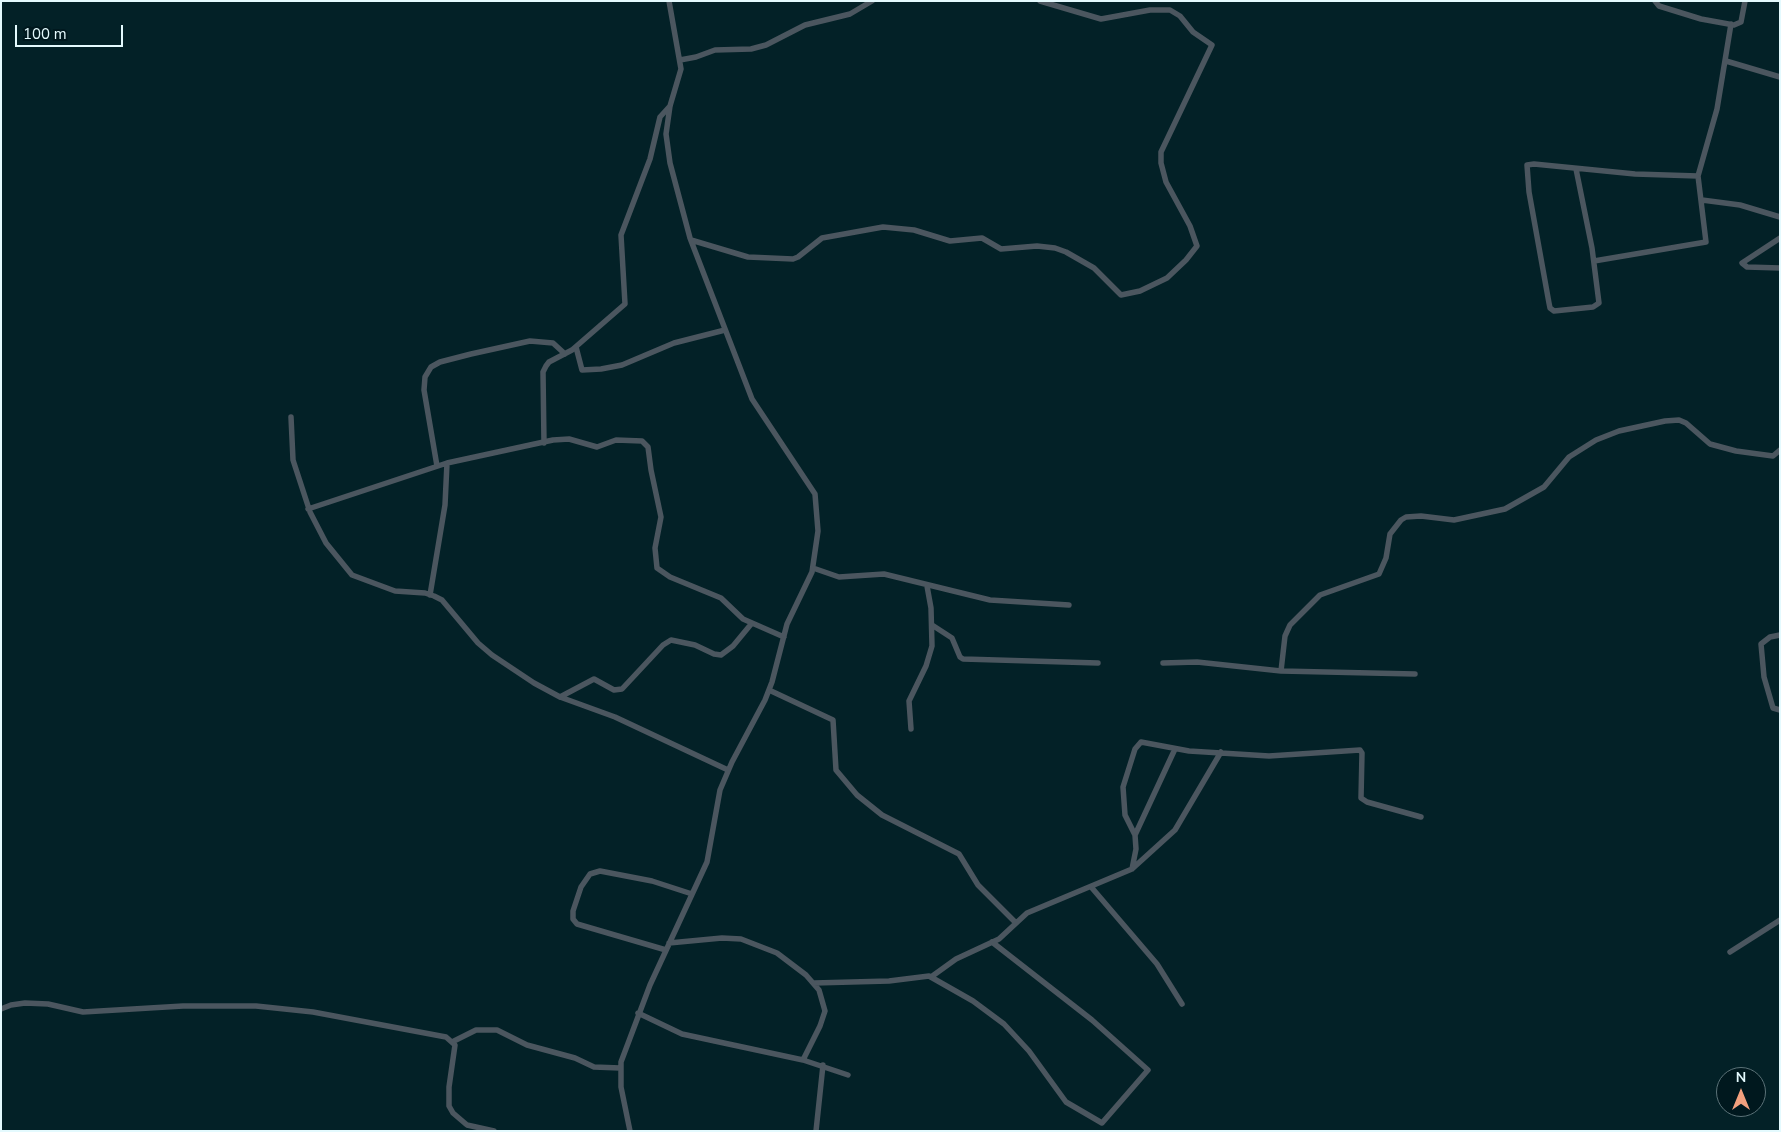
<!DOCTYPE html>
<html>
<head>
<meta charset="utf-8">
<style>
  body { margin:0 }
  #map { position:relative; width:1781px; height:1132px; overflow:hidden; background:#032127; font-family:"Nunito Sans",sans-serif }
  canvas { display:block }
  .frame { position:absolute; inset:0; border:2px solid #e4fafe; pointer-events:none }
  .north { position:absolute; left:1716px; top:1067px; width:50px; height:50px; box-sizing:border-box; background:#00181e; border:1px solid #5b7278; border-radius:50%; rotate:0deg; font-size:14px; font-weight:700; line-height:20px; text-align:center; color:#e4fafe }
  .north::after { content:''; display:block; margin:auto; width:18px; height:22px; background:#f2a07e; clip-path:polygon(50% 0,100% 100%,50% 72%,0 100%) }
  .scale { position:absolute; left:15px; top:25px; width:108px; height:22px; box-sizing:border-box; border:2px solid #e4fafe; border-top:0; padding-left:6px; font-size:15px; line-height:18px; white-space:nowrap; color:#e4fafe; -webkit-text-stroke:4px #00181e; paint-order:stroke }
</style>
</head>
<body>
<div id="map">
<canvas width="1781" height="1132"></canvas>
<div class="frame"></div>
<div class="north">N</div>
<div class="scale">100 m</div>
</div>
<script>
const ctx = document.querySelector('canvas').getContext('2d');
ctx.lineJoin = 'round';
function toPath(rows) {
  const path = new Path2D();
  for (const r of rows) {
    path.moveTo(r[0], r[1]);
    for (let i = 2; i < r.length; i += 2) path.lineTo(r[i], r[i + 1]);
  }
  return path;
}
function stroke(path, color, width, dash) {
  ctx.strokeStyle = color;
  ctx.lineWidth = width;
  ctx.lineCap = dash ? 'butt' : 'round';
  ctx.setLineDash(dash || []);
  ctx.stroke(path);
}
stroke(toPath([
  [1655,1,1659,6,1701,19,1734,25,1741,22,1745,1],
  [680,60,696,57,715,50,751,49,766,45,805,25,850,14,872,1],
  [1726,61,1780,77],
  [1576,169,1592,248,1599,303,1593,307,1554,311,1550,308,1549,303,1529,192,1527,165,1534,164,1635,174,1698,176],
  [1702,200,1740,205,1780,217],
  [1780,238,1742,263,1747,267,1780,268],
  [691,240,748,257,793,259,798,257,822,238,883,227,914,230,950,241,982,238,1001,249,1037,246,1055,248,1066,252,1094,268,1121,295,1140,291,1167,278,1186,260,1197,246,1190,226,1166,182,1161,163,1161,152,1212,45,1193,32,1180,16,1170,10,1150,10,1101,19,1040,1],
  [1594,261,1706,242,1698,176,1717,109,1731,24],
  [576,347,582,370,601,369,622,365,674,343,725,330],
  [291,417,293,460,310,512,326,543,352,575,395,591,425,593,434,596,442,600,478,643,492,655,534,683,560,697,615,717,728,770],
  [544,443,543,372,546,366,549,362,572,350,625,304,621,235,650,159,660,117,670,106],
  [437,466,424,390,425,377,431,367,440,362,471,354,530,341,553,343,565,354],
  [308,509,447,463,553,440,569,439,597,447,616,440,642,441,648,447,651,470,661,517,655,548,657,568,670,577,721,598,743,619,784,637],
  [813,568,839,577,884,574,990,600,1069,605],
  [430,595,445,505,447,463],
  [932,625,952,638,960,657,963,659,1098,663],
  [1780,635,1770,637,1761,644,1764,677,1773,708,1780,710],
  [1163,663,1197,662,1281,671,1415,674],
  [1281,671,1285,636,1290,625,1320,595,1379,574,1386,558,1390,534,1401,520,1406,517,1421,516,1454,520,1505,509,1544,487,1569,457,1596,440,1619,431,1665,421,1679,420,1686,423,1710,444,1736,451,1773,456,1780,450],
  [769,690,833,720,836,770,857,795,882,815,959,854,978,885,1016,923],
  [560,697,594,679,614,690,622,689,663,645,671,640,695,645,714,654,721,655,733,646,752,623],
  [911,729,909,701,926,666,932,646,931,608,927,586],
  [1135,835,1175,749],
  [1132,869,1136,849,1135,835,1125,815,1123,787,1135,749,1141,742,1189,751,1269,756,1360,750,1362,753,1361,798,1367,802,1421,817],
  [1092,888,1157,964,1182,1004],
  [669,943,722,938,741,939,777,953,806,975,819,990,825,1011,820,1026,803,1060],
  [666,950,577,924,573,919,573,911,581,887,590,874,600,871,652,881,692,894],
  [1730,952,1780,920],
  [931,977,956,959,999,939,1027,913,1132,869,1175,830,1221,752],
  [814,983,889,981,929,976,973,1001,1004,1024,1029,1051,1066,1102,1102,1123,1148,1070,1092,1020,992,942],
  [1,1009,11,1005,25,1003,48,1004,83,1012,183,1006,256,1006,313,1012,446,1037,455,1045,449,1087,449,1106,453,1113,467,1125,494,1131],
  [638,1013,682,1034,803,1060,848,1075],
  [454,1041,476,1030,497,1030,527,1045,575,1058,594,1067,620,1068],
  [630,1131,621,1087,621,1062,650,985,707,862,720,790,732,762,765,700,772,682,787,624,812,572,818,531,815,494,752,399,690,238,670,163,666,134,670,106,681,69,669,1],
  [816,1131,823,1065]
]), '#4b565f', 5.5);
</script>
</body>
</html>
